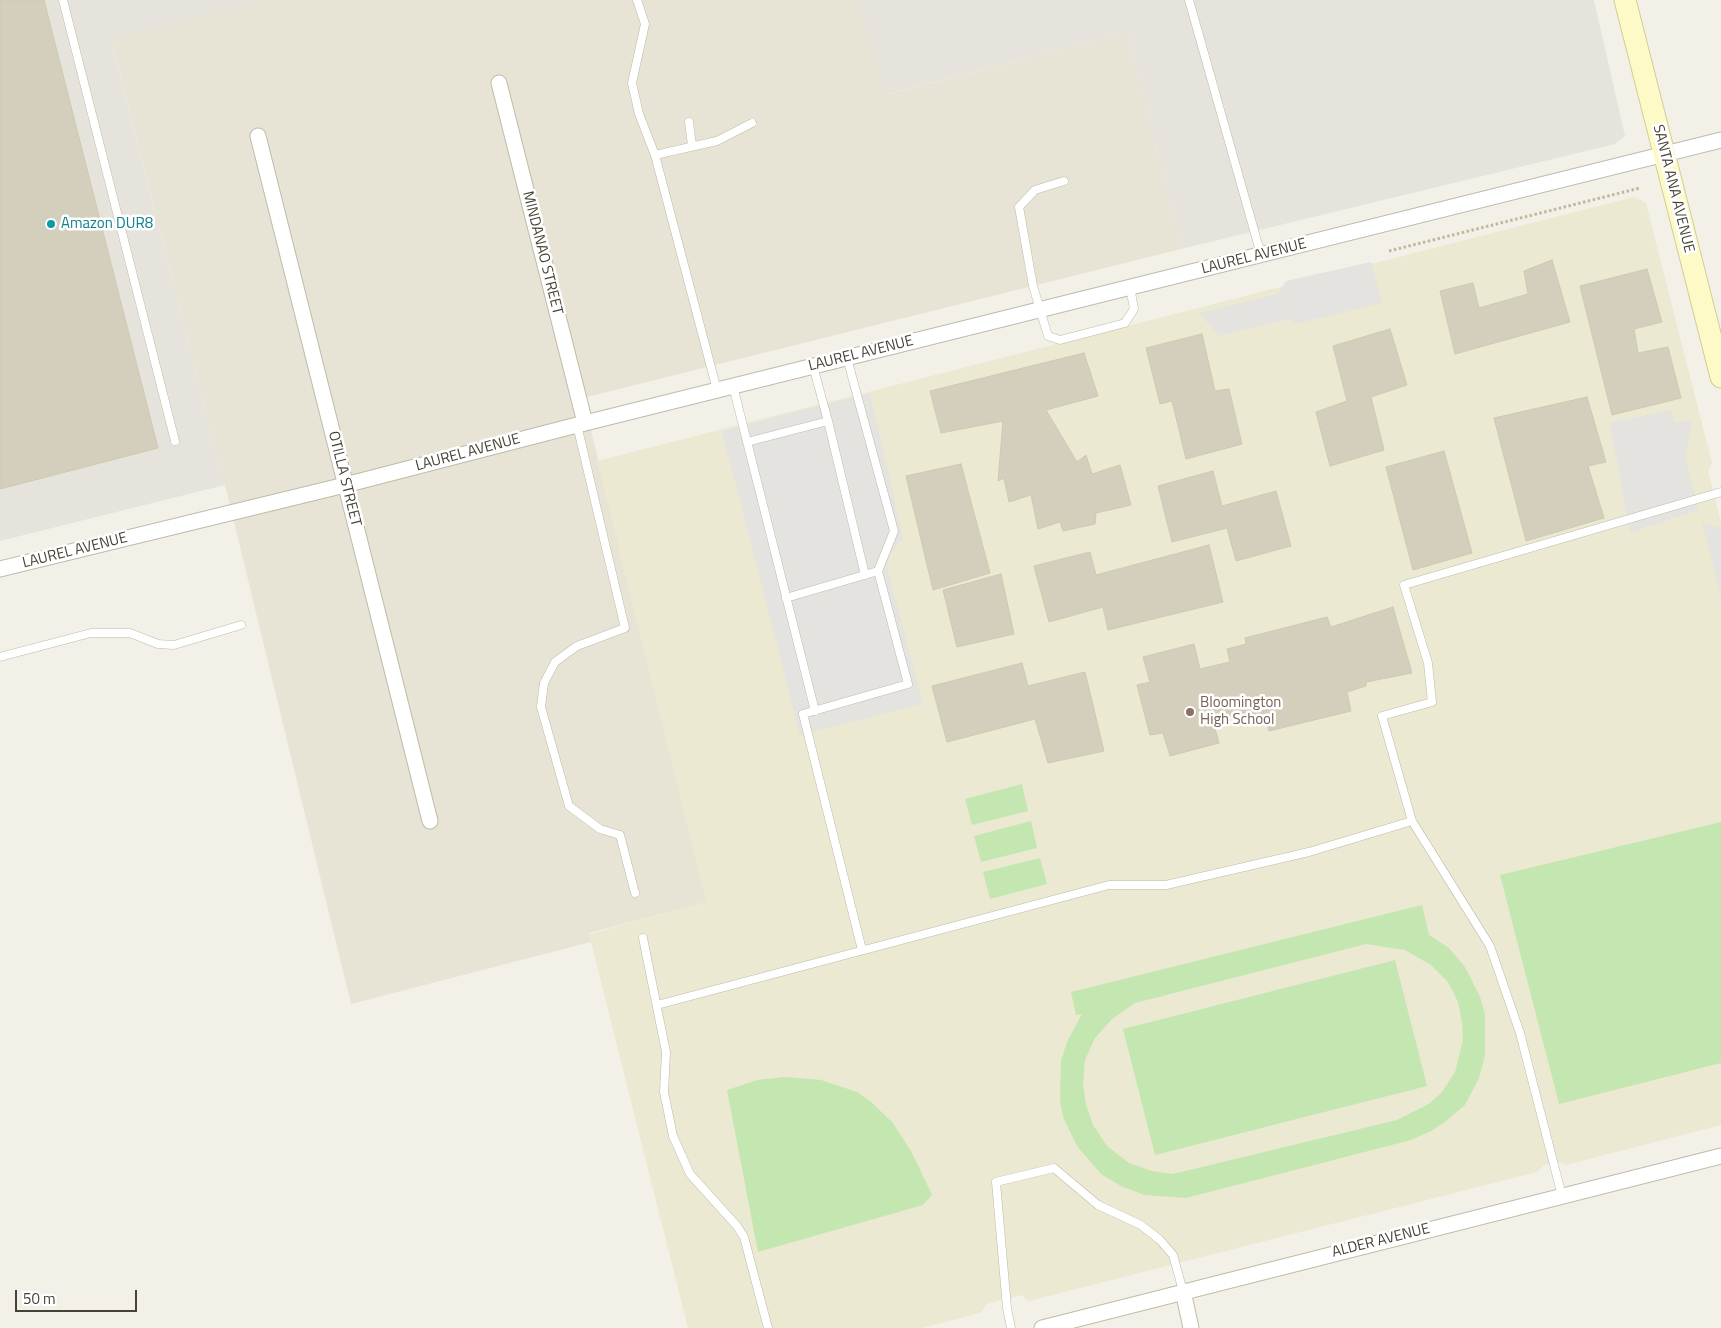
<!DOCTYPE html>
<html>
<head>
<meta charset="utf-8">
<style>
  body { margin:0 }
  #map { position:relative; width:1721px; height:1328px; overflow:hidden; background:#f3f1e7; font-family:"Titillium Web",sans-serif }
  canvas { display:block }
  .scale { position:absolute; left:15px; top:1290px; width:122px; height:22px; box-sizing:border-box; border:2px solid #464236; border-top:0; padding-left:6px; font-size:15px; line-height:18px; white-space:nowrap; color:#464236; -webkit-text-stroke:4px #fff; paint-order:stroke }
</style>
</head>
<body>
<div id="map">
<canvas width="1721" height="1328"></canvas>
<div class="scale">50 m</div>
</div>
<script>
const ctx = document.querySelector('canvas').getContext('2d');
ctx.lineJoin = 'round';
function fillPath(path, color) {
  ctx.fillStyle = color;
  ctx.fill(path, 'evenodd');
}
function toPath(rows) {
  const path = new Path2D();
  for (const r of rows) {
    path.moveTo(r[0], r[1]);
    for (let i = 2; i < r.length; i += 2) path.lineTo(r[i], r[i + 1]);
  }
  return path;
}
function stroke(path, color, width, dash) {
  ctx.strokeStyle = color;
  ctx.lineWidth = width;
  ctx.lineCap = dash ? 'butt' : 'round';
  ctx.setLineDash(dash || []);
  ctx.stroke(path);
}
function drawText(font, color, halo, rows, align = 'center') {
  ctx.font = font + ' "Titillium Web",sans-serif';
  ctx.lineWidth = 5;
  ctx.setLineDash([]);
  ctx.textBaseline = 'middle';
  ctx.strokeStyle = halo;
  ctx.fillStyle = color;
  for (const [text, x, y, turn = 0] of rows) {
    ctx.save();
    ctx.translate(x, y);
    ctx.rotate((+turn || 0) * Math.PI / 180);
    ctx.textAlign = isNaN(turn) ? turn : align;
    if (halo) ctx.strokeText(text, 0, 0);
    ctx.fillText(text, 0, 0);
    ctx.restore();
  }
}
fillPath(toPath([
  [263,0,860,0,885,95,1128,33,1181,249,583,398,707,902,589,933,591,942,351,1004,225,485,111,39]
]), '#e7e4d5');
fillPath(toPath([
  [0,0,263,0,111,40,225,485,0,541],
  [860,0,1594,0,1625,136,1615,144,1181,249,1128,33,884,95]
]), '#e5e3dc');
fillPath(toPath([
  [1634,197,1646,203,1712,463,1708,471,1721,522,1721,1125,1566,1165,1561,1162,1544,1165,1537,1172,1029,1301,1021,1295,987,1304,980,1313,922,1328,688,1328,589,934,706,902,597,461]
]), '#ebe9d1');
fillPath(toPath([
  [1022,784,1028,811,972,825,965,799],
  [1031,821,1037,848,981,862,974,836],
  [1721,822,1721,1063,1559,1104,1500,875],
  [1040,858,1047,884,990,899,983,872],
  [1422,905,1429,935,1449,948,1465,967,1480,997,1485,1014,1485,1055,1479,1078,1465,1105,1446,1121,1431,1131,1411,1140,1186,1198,1144,1195,1121,1186,1101,1174,1077,1146,1063,1117,1060,1100,1061,1061,1067,1042,1082,1014,1076,1015,1071,992],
  [1366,944,1405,950,1431,965,1448,982,1458,1002,1462,1022,1463,1041,1455,1072,1442,1092,1429,1104,1397,1120,1173,1174,1152,1171,1129,1163,1107,1146,1093,1125,1086,1105,1083,1084,1085,1060,1095,1038,1112,1019,1135,1003],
  [1395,960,1427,1086,1155,1155,1123,1029],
  [785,1077,821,1080,857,1092,870,1101,893,1123,912,1153,932,1195,923,1205,758,1252,727,1090,757,1080]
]), '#c4e6b1');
fillPath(toPath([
  [1371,262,1382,303,1295,324,1289,319,1218,336,1200,313,1278,294,1286,281],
  [870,393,903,538,890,553,887,567,923,704,800,735,722,431],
  [1671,410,1674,423,1692,420,1686,458,1698,510,1630,533,1610,423],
  [1702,522,1721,528,1721,597]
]), '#e4e3df');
const building = toPath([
  [0,0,44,0,158,448,0,489,0,0],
  [1552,260,1570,322,1455,354,1440,291,1473,283,1479,308,1528,294,1524,271,1552,260],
  [1647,269,1662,322,1634,329,1638,353,1668,347,1681,398,1612,415,1580,286,1647,269],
  [1390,329,1407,385,1371,397,1384,450,1330,466,1316,412,1347,401,1333,346,1390,329],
  [1202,334,1215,391,1229,389,1242,444,1186,459,1172,401,1160,404,1146,348,1202,334],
  [1084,353,1098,396,1046,410,1077,462,1086,455,1092,474,1120,465,1131,505,1096,513,1095,524,1063,531,1060,522,1038,529,1031,495,1009,502,1004,478,998,481,1003,421,941,433,930,391,1084,353],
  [1587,397,1606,462,1588,466,1604,518,1526,541,1494,418,1587,397],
  [1444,451,1472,553,1413,570,1386,467,1444,451],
  [961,464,990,573,933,590,906,476,961,464],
  [1213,471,1222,506,1276,491,1291,546,1236,561,1227,528,1172,542,1158,486,1213,471],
  [1209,545,1223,602,1108,630,1103,607,1049,622,1034,566,1090,552,1096,575,1209,545],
  [1001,574,1014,634,957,647,943,590,1001,574],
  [1393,607,1412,673,1366,682,1366,686,1347,692,1351,711,1269,731,1264,713,1244,719,1241,713,1213,721,1219,743,1170,756,1163,733,1150,735,1137,685,1150,682,1143,657,1194,644,1200,669,1230,662,1227,649,1246,644,1245,638,1327,617,1331,627,1393,607],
  [1022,663,1028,686,1085,672,1104,751,1048,763,1035,719,947,742,932,686,1022,663]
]);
fillPath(building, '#d4cfbd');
stroke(building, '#cfc9b0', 1);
const lane = toPath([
  [63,0,175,441],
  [637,0,645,24,632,83,639,114,655,155,717,390],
  [1189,0,1261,255],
  [689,122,692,145],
  [655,155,717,141,752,123],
  [1064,181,1035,190,1019,207,1033,286,1048,336,1060,340,1125,323,1134,309,1130,287],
  [847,358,894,531,878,571,908,684,803,714,862,950],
  [733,386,815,711],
  [828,421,865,575],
  [577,425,625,628,577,646,555,662,544,683,541,707,569,806,600,829,620,835,635,893],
  [747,442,828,421,813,366],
  [786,598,878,571],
  [0,657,91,633,130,633,158,644,174,645,241,625],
  [1412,821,1490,946,1520,1033,1562,1196],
  [643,938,666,1052,664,1092,673,1136,690,1174,737,1226,744,1237,768,1328],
  [657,1005,1109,885,1166,885,1309,852,1412,821,1382,716,1432,702,1428,663,1404,585,1721,492],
  [1011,1328,1007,1308,996,1182,1054,1168,1098,1205,1141,1225,1160,1240,1173,1255,1183,1291]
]);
const street = toPath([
  [499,83,585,423],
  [258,136,430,821],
  [0,569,345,485,577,425,1721,140],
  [1183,1291,1191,1328],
  [1042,1328,1721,1156]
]);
const secondary = toPath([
  [1625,0,1721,377]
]);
stroke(lane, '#bebbaa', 9);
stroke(street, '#bebbaa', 17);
stroke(secondary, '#d1cd98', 23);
stroke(toPath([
  [1389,251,1640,188]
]), '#bfb99b', 3, [2.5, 2.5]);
stroke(lane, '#fff', 8);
stroke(street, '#fff', 15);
stroke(secondary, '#fdfac7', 21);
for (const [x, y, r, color] of [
  [51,224,5,"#0f9aa8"],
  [1190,712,5,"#8d6e63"]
]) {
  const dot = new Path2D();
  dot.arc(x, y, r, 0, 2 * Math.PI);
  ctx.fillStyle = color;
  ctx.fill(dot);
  stroke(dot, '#fff', 2);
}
drawText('15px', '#464236', '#fff', [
  ["SANTA ANA AVENUE",1673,189,76],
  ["MINDANAO STREET",542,253,76],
  ["LAUREL AVENUE",1254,257,-14],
  ["LAUREL AVENUE",861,354,-14],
  ["LAUREL AVENUE",468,453,-15],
  ["OTILLA STREET",344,479,76],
  ["LAUREL AVENUE",75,551,-14],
  ["ALDER AVENUE",1381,1241,-14]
]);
drawText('15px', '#0d838f', '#fff', [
  ["Amazon DUR8",61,224]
], 'left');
drawText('15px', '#785e54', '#fff', [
  ["Bloomington",1200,703],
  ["High School",1200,720]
], 'left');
</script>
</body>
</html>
